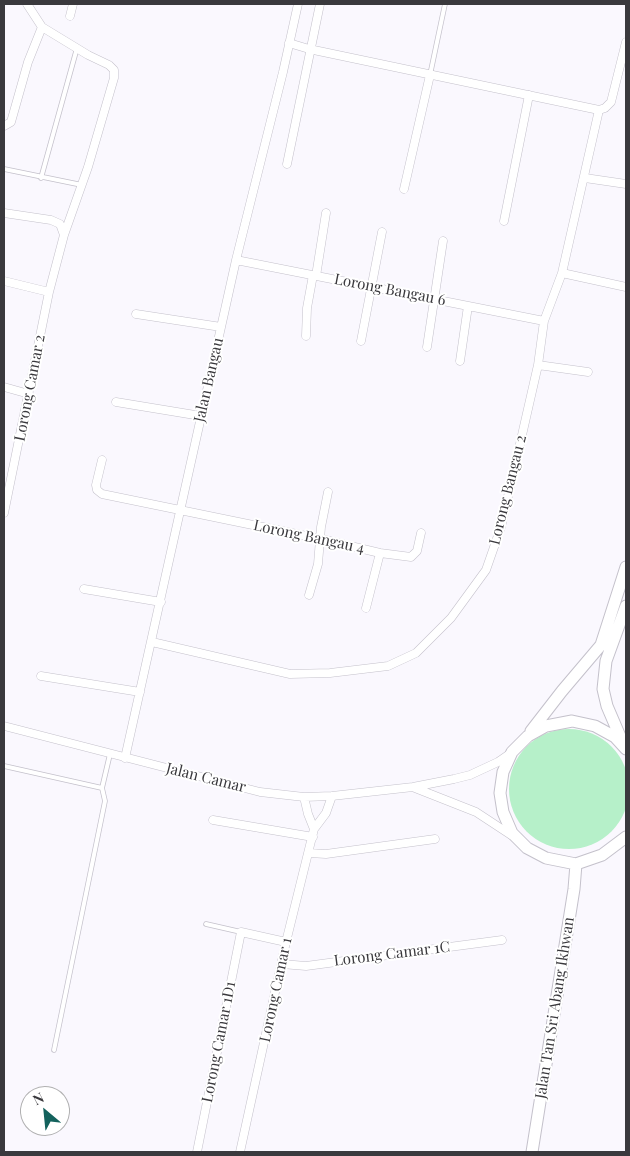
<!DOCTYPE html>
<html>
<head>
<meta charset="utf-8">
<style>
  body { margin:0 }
  #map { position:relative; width:630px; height:1156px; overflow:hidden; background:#faf8fe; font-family:"Playfair Display",serif }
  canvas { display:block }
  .frame { position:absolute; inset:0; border:5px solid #3a393d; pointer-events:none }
  .north { position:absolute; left:20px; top:1086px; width:50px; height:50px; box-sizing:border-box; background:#fff; border:1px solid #b0b0b1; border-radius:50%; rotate:332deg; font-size:14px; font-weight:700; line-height:20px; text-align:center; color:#3a393d }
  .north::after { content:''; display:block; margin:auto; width:18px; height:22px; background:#14625d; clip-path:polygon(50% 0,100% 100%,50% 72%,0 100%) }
</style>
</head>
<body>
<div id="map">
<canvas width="630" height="1156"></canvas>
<div class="frame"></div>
<div class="north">N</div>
</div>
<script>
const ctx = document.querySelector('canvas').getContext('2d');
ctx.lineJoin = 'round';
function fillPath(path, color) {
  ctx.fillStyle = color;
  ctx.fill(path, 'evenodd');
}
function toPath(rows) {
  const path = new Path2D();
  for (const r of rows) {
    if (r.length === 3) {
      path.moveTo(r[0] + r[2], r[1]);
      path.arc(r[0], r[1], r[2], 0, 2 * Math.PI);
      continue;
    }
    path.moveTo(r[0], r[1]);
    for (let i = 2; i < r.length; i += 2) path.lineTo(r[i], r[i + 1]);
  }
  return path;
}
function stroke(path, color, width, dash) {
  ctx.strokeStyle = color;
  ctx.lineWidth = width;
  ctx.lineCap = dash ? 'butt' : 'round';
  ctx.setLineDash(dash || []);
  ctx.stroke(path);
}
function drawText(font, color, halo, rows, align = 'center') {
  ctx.font = font + ' "Playfair Display",serif';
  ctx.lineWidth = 4;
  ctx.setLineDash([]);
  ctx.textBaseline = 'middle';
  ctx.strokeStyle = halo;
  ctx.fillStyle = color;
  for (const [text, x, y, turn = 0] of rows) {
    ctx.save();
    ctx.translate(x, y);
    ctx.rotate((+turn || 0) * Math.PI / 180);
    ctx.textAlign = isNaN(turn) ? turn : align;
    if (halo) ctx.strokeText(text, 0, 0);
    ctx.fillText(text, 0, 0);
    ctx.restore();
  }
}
fillPath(toPath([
  [569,789,60]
]), '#b6f0c9');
const lane = toPath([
  [430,75,445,4],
  [4,169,82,185],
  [41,178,77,48],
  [4,766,102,788],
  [206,924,241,932],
  [54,1050,105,801,102,788,110,754]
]);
const street = toPath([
  [27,4,42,27,88,55,109,65,114,70,114,78,88,167,64,235],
  [70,16,73,4],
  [289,43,309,49,599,110],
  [599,110,605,108,611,102,626,42],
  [4,126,11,122,28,62,42,27],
  [287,164,320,4],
  [585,178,626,184],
  [404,189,430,75],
  [4,213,51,220,60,224,64,235,49,292,4,513],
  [504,221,529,95],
  [236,260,544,321],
  [562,273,626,287],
  [316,276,326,213],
  [4,281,49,292],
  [136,314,221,327],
  [306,336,307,308,313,275],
  [361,341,382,232],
  [427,347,443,241],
  [460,361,468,306],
  [538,365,588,372],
  [4,387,29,394],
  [116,402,201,416],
  [102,460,96,485,97,490,102,494,321,539,380,553,411,557,417,551,421,533],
  [84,589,161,602],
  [309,595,318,564,321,527,328,492],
  [366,608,380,553],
  [152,642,290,674,330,673,388,666,416,653,451,618,486,570,501,527,538,365,544,321,562,273,599,110],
  [41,676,140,692],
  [4,726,260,792,304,797,332,796,413,787,454,779,470,775,498,762,511,753],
  [125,758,236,260,283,72,298,4],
  [415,788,476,812,511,835],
  [304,797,308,814,314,829],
  [213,820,313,837],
  [309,853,326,854,435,839],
  [282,964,306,966,502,940],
  [197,1152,241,932,286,942],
  [240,1152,286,942,314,829,326,813,332,796]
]);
const secondary = toPath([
  [531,731,562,691,601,645,626,567],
  [622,741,607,706,603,689,606,661,626,606],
  [626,749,615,737,595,726,572,721,546,726,528,736,512,752,503,772,500,793,503,812,512,833,527,848,546,858,576,864,602,855,626,837],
  [532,1152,574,889,576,864]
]);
stroke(lane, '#c4c1cb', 5.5);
stroke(street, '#c4c1cb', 9);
stroke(secondary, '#c4c1cb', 13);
stroke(lane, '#fff', 4);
stroke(street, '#fff', 8);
stroke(secondary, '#fff', 11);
drawText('15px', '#3a393d', '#fff', [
  ["Lorong Bangau 6",390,290,11],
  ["Jalan Bangau",209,380,-77],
  ["Lorong Camar 2",30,388,-79],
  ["Lorong Bangau 2",508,490,-76],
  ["Lorong Bangau 4",309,537,12],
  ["Jalan Camar",206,778,14],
  ["Lorong Camar 1C",392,954,-7],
  ["Lorong Camar 1",276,990,-78],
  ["Jalan Tan Sri Abang Ikhwan",555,1008,-81],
  ["Lorong Camar 1D1",219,1042,-79]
]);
</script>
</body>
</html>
